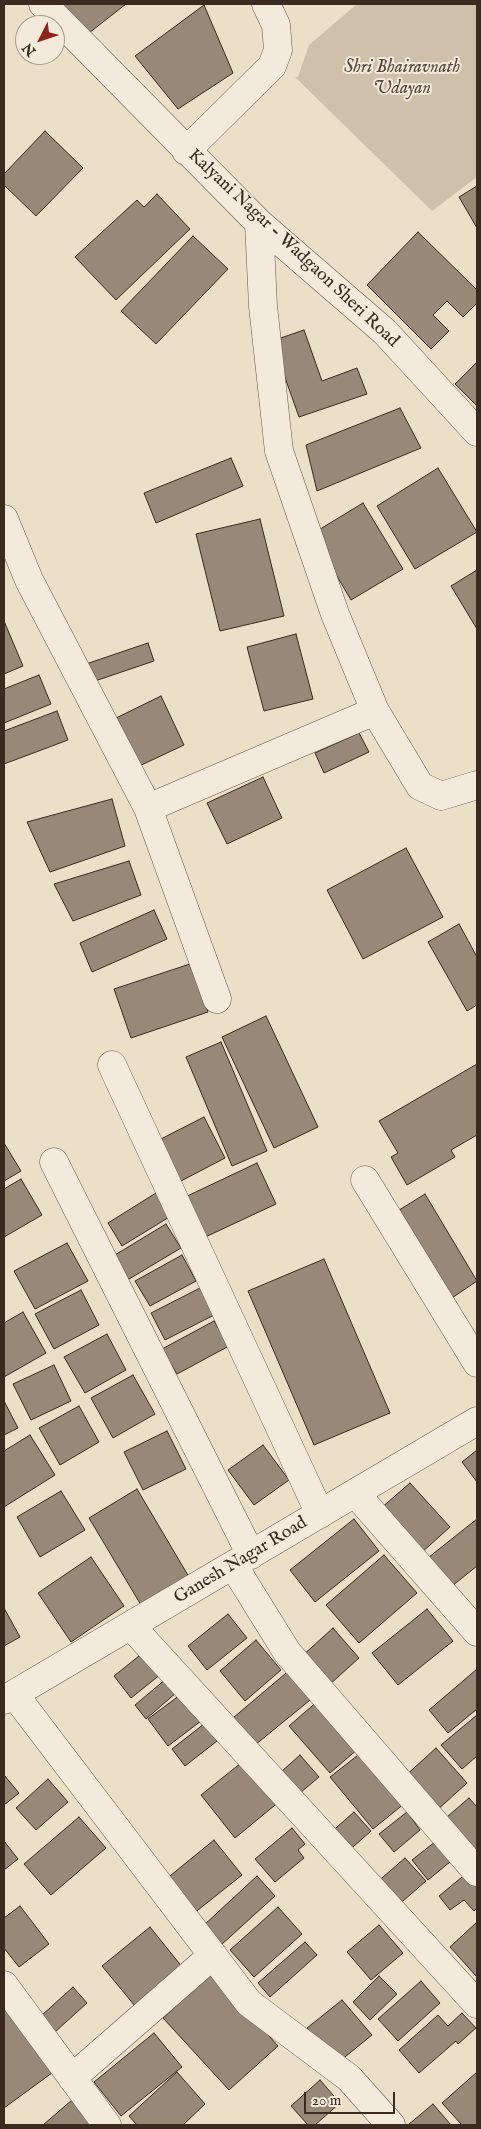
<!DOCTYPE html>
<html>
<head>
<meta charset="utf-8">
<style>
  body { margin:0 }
  #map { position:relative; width:481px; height:2129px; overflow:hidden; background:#ecdfc7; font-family:"IM FELL English",serif }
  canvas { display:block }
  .frame { position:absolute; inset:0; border:5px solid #3a2a20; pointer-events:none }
  .north { position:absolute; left:15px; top:15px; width:50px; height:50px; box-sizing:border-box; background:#f3eadb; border:1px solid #a99d90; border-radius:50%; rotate:229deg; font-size:14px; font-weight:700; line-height:20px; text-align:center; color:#3a2a20 }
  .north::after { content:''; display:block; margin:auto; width:18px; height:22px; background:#8f2418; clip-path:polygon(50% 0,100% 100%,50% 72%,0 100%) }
  .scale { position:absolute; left:304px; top:2092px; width:91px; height:22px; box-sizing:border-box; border:2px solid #3a2a20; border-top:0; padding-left:6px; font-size:15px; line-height:18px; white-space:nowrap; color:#3a2a20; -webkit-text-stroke:4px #f3eadb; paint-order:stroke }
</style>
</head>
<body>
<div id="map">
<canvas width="481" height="2129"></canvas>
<div class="frame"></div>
<div class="north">N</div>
<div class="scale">20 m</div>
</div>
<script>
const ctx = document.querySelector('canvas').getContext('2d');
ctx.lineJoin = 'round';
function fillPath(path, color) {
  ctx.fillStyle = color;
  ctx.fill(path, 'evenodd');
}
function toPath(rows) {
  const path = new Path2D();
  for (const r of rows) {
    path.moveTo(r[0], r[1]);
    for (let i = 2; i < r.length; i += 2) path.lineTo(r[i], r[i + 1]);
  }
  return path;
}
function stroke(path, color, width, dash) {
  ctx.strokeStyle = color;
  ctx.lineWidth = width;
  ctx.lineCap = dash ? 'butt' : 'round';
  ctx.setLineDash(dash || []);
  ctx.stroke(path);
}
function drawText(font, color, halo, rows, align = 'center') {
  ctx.font = font + ' "IM FELL English",serif';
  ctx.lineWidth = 4;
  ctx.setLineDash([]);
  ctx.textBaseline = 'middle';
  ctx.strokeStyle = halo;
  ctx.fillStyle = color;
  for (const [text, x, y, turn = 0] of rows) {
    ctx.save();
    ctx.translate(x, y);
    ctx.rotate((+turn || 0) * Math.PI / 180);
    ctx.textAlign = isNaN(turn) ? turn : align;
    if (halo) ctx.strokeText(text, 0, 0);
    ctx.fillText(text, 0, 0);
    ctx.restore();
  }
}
fillPath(toPath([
  [357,4,477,4,477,177,432,211,295,77,298,77,309,45]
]), '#cec0ab');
const building = toPath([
  [61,4,126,4,89,33,61,4],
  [204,5,233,73,178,109,135,56,204,5],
  [45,131,83,168,36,216,4,185,4,174,45,131],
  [477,186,477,228,459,197,477,186],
  [157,194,190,229,116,300,75,257,137,200,144,207,157,194],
  [418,232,477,290,477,303,463,317,447,301,433,315,449,331,431,349,367,285,418,232],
  [193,236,228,269,156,344,121,311,193,236],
  [304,330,322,381,357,368,367,394,299,417,272,341,304,330],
  [477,362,477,406,455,384,477,362],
  [400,408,421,448,317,491,306,445,400,408],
  [231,458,243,486,156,523,144,493,231,458],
  [438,468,477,532,415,569,377,506,438,468],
  [363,503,403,569,351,600,312,534,363,503],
  [260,519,284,616,220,631,196,534,260,519],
  [477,570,477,629,451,586,477,570],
  [4,621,23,666,4,674,4,621],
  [296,634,313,699,264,711,247,647,296,634],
  [148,643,154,661,92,682,86,664,148,643],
  [39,675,51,704,4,723,4,689,39,675],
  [161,696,184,745,135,768,112,720,161,696],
  [57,711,68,740,4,764,4,731,57,711],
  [359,733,369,752,324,773,315,753,359,733],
  [263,777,282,818,227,844,207,803,263,777],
  [112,799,125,846,50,872,27,822,112,799],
  [406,848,443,917,363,959,327,890,406,848],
  [129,861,141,895,73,921,54,884,129,861],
  [154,910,167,939,92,972,80,943,154,910],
  [459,924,477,957,477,1005,467,1011,428,942,459,924],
  [193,963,208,1012,131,1038,114,989,193,963],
  [266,1016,318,1127,274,1148,222,1037,266,1016],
  [221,1042,267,1151,232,1166,186,1057,221,1042],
  [477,1064,477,1135,451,1150,455,1157,407,1185,391,1157,398,1153,379,1121,477,1064],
  [204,1117,225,1158,181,1181,159,1140,204,1117],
  [4,1143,21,1171,4,1181,4,1143],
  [257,1163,276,1204,201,1239,181,1199,257,1163],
  [21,1179,42,1215,4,1237,4,1189,21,1179],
  [156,1193,171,1216,122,1246,108,1223,156,1193],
  [425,1194,477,1281,449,1300,396,1212,425,1194],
  [166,1224,181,1248,119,1285,105,1261,166,1224],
  [67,1243,88,1281,35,1309,14,1271,67,1243],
  [182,1255,196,1281,150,1306,135,1281,182,1255],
  [324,1259,390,1413,314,1445,248,1291,324,1259],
  [200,1288,214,1315,165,1340,151,1313,200,1288],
  [81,1290,99,1325,54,1349,35,1314,81,1290],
  [23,1312,46,1353,4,1377,4,1323,23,1312],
  [214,1321,229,1346,177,1374,162,1349,214,1321],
  [107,1334,126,1370,85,1393,64,1357,107,1334],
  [54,1365,71,1401,31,1420,13,1384,54,1365],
  [133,1375,155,1414,113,1438,91,1398,133,1375],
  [4,1401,18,1428,4,1435,4,1401],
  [79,1406,99,1442,60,1465,39,1428,79,1406],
  [167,1431,186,1469,143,1490,124,1452,167,1431],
  [30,1435,55,1475,4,1507,4,1451,30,1435],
  [263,1445,289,1480,254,1505,228,1470,263,1445],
  [477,1450,477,1482,462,1462,477,1450],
  [410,1483,450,1527,420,1554,380,1509,410,1483],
  [137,1489,189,1577,141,1605,89,1518,137,1489],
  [61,1491,85,1530,40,1557,17,1517,61,1491],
  [354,1519,379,1551,315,1602,290,1570,354,1519],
  [477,1519,477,1566,447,1590,424,1561,477,1519],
  [384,1555,417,1593,359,1643,326,1605,384,1555],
  [91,1557,124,1606,71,1642,38,1593,91,1557],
  [4,1608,20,1637,4,1646,4,1608],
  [427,1609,453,1641,398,1685,372,1653,427,1609],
  [228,1614,247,1638,207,1670,188,1646,228,1614],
  [333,1628,359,1658,328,1686,301,1657,333,1628],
  [256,1640,281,1670,245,1701,220,1671,256,1640],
  [144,1652,161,1674,131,1698,114,1676,144,1652],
  [292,1668,315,1696,255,1745,233,1718,292,1668],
  [477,1669,477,1709,448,1733,429,1710,477,1669],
  [166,1679,177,1692,146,1719,135,1705,166,1679],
  [180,1695,201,1721,168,1746,148,1719,180,1695],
  [319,1700,359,1748,330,1773,289,1726,319,1700],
  [477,1715,477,1756,462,1769,441,1745,477,1715],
  [204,1724,217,1741,185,1766,172,1749,204,1724],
  [436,1748,467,1783,434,1813,403,1778,436,1748],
  [362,1752,405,1803,373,1829,330,1777,362,1752],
  [300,1755,319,1777,300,1793,281,1772,300,1755],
  [246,1759,280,1801,235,1838,201,1795,246,1759],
  [4,1775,19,1793,4,1805,4,1775],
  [48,1779,68,1802,36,1830,16,1808,48,1779],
  [469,1798,477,1807,477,1860,440,1823,469,1798],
  [354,1812,371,1831,345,1854,328,1835,354,1812],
  [407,1812,420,1830,394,1852,379,1834,407,1812],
  [79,1817,106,1848,51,1895,24,1864,79,1817],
  [292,1828,305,1844,298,1850,304,1858,275,1882,255,1859,292,1828],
  [440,1838,456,1857,428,1880,412,1860,440,1838],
  [214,1840,242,1875,193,1914,165,1880,214,1840],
  [4,1841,18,1859,4,1870,4,1841],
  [405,1858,426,1881,396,1907,375,1884,405,1858],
  [467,1873,477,1885,477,1908,474,1911,464,1900,450,1910,439,1896,467,1873],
  [257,1876,275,1896,221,1945,203,1926,257,1876],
  [20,1906,49,1944,19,1967,4,1948,4,1918,20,1906],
  [278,1907,302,1934,254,1977,230,1950,278,1907],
  [477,1922,477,1977,450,1947,477,1922],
  [379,1925,403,1953,371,1980,347,1952,379,1925],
  [150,1927,183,1968,135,2006,102,1966,150,1927],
  [305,1942,317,1955,270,1997,258,1983,305,1942],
  [212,1973,278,2046,229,2090,163,2018,212,1973],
  [379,1976,397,1994,370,2020,353,2002,379,1976],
  [421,1981,440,2003,398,2041,378,2019,421,1981],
  [73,1987,87,2003,55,2032,41,2016,73,1987],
  [4,1999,56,2070,4,2108,4,1999],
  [342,2000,372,2035,335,2065,307,2028,342,2000],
  [462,2013,476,2028,458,2044,456,2041,419,2073,399,2050,438,2015,448,2026,462,2013],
  [154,2033,182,2067,121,2116,94,2082,154,2033],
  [177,2072,205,2104,183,2125,137,2125,129,2116,177,2072],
  [477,2072,477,2125,462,2125,442,2103,477,2072],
  [320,2080,340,2103,315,2125,308,2125,291,2106,320,2080],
  [72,2100,95,2125,43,2125,72,2100],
  [433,2104,451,2125,408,2125,433,2104]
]);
fillPath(building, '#978877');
stroke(building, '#3a2a20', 1);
const minor = toPath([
  [43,4,259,223,385,332,477,432],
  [186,151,272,66,278,50,276,25,266,4],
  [259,223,263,306,279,451,335,614,375,711,420,786,441,796,477,785],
  [4,519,29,580,148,808,217,999],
  [148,808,375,711],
  [112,1065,320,1514],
  [54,1162,251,1555],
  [365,1180,477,1363],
  [355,1493,477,1632],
  [233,1565,287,1652,477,1872],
  [131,1626,477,2004],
  [14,1694,249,2003,349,2078,391,2125],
  [4,1700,477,1421],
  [4,1985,107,2125],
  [72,2078,213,1955]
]);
stroke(minor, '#66574a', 29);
stroke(minor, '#f3eadb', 28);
drawText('italic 18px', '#58483c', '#f3eadb', [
  ["Shri Bhairavnath",402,68],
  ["Udayan",402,89]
]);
drawText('18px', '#3a2a20', '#f3eadb', [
  ["Kalyani Nagar - Wadgaon Sheri Road",293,249,43],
  ["Ganesh Nagar Road",241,1561,-31]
]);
</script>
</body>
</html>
